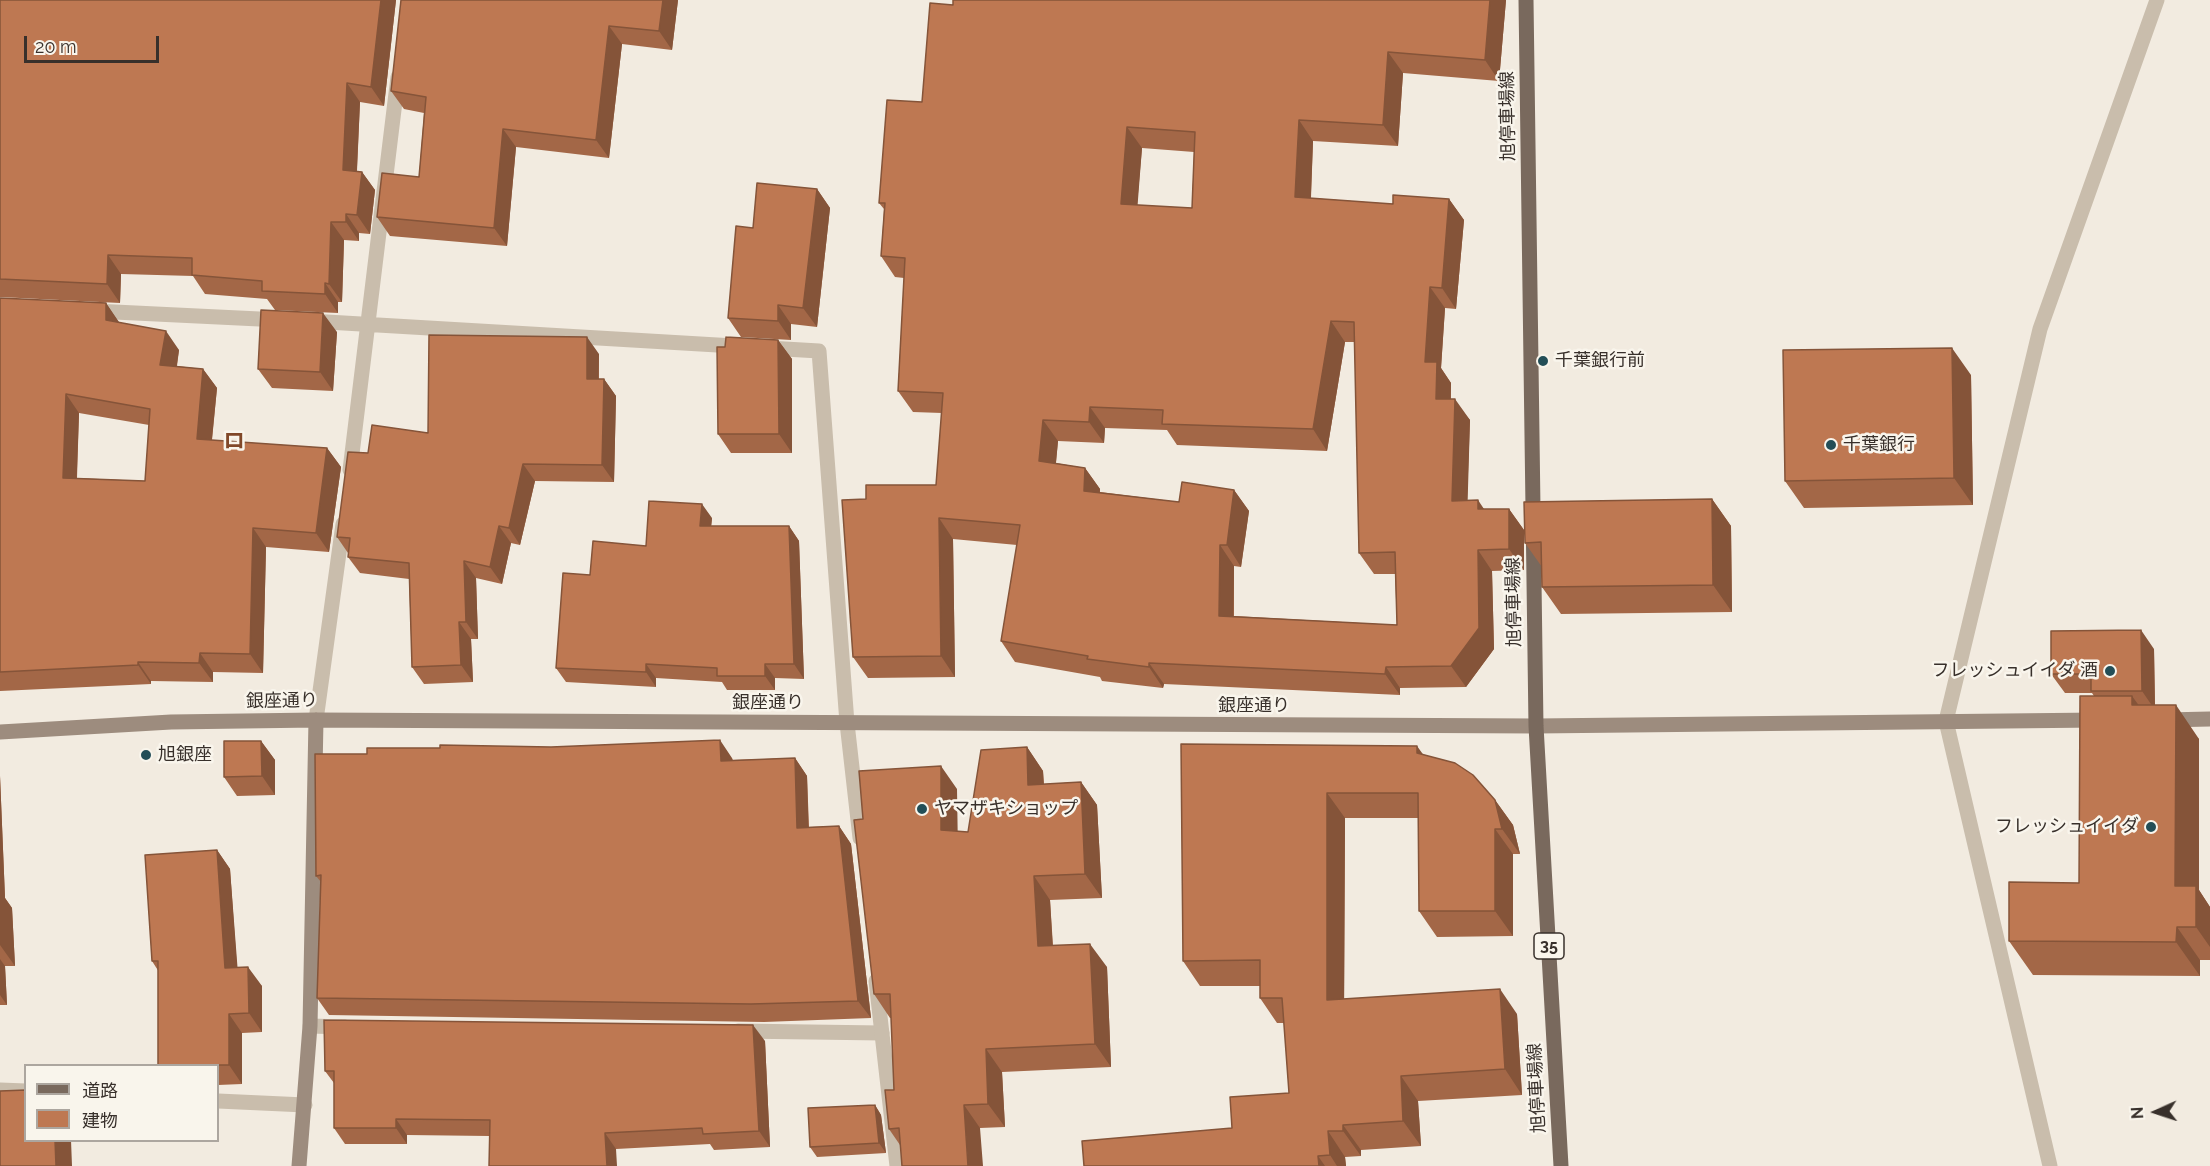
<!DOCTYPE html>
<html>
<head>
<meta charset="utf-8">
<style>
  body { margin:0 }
  #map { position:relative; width:2210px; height:1166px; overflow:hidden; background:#f2ebe0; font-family:Raleway,"Noto Sans JP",sans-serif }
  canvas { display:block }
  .legend { position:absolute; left:24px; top:1064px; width:195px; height:78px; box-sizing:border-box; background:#f9f5ec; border:2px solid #aca69f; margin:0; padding:8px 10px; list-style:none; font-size:18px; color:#38302b }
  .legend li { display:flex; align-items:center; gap:12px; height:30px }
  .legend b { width:30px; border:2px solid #aca69f }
  .north { position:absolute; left:2126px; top:1082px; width:60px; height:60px; -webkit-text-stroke:4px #f9f5ec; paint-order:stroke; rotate:267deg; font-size:16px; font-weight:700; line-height:24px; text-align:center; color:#38302b }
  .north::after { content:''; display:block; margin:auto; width:21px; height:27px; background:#38302b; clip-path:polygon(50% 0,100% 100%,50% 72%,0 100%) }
  .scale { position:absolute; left:24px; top:36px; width:135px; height:27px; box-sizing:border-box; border:3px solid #38302b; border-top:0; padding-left:8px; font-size:18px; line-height:21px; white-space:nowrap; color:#38302b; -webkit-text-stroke:4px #f9f5ec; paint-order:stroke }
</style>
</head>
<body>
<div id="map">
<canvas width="2210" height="1166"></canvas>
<ul class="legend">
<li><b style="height:8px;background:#79695d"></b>道路</li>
<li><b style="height:16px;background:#be7852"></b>建物</li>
</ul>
<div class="north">N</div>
<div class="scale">20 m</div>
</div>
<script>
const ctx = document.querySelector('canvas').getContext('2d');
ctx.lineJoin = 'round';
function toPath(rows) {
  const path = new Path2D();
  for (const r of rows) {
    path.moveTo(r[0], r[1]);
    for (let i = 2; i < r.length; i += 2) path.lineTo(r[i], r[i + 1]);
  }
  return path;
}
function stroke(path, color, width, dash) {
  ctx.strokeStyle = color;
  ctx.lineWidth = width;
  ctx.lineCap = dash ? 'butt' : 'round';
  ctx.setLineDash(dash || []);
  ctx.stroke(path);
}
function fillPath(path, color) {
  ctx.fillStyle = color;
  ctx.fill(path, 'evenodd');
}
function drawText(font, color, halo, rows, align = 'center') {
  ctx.font = font + ' Raleway,"Noto Sans JP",sans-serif';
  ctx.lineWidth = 5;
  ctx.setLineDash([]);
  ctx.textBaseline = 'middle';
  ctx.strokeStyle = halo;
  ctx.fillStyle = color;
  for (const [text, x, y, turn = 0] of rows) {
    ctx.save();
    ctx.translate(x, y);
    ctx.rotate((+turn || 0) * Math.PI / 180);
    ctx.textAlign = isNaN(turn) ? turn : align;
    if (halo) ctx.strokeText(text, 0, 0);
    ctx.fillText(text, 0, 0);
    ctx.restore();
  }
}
stroke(toPath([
  [310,1026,345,1027],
  [738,1031,882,1033],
  [0,1090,26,1091],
  [218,1101,305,1105]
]), '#c9bdac', 15);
stroke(toPath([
  [94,311,280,320],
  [310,321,819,351,847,723,860,838],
  [350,470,398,77],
  [316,720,343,524],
  [876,981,897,1166],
  [2050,1166,1946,721,2040,329,2157,0]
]), '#c9bdac', 15);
stroke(toPath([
  [2165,720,2210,719],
  [0,732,171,722,316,720,1536,726,2099,720],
  [299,1166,310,1026,316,720]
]), '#9d8c7e', 15);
stroke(toPath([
  [1526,0,1536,726,1561,1166]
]), '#79695d', 15);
fillPath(toPath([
  [0,0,396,0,384,106,360,102,357,171,362,172,375,190,370,234,359,233,359,241,344,240,342,302,338,302,338,313,275,310,267,299,205,294,193,276,121,274,120,303,0,297],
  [678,0,672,50,622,44,609,158,516,147,507,246,390,236,377,217,419,177,424,113,404,109,391,91],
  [953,0,1506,0,1499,81,1403,73,1398,146,1313,141,1311,198,1393,204,1449,199,1464,220,1456,309,1445,308,1441,368,1451,383,1451,399,1470,420,1467,501,1484,509,1509,509,1524,530,1524,570,1492,571,1494,649,1466,687,1400,688,1400,695,1164,684,1163,688,1102,681,1100,677,1015,662,1001,641,1017,545,953,539,955,677,868,678,853,657,866,499,936,485,942,413,913,412,898,391,904,278,895,277,881,256,884,209,879,203,922,102,953,5],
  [1142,148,1194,152,1192,208,1137,205],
  [1345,342,1355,342,1359,553,1374,574,1395,574,1397,625,1234,616,1234,566,1241,567,1249,511,1234,490,1179,502,1100,492,1100,489,1085,468,1056,463,1058,441,1104,443,1105,428,1167,430,1177,445,1327,451],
  [817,189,830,208,817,327,791,324,791,340,741,337,728,318,753,228],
  [0,298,106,303,119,323,179,350,177,366,203,369,217,388,212,440,327,448,341,467,329,552,266,547,263,673,213,672,213,682,151,681,151,684,0,691],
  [79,413,149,425,145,481,77,478],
  [337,332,333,391,272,388,258,369],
  [778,340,792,359,792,453,731,453,718,434,725,347],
  [599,354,599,379,604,379,616,396,614,482,535,481,520,545,511,543,502,584,476,578,478,639,471,639,473,682,424,684,412,667,409,579,360,573,348,557,348,553,337,537,368,453,428,433],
  [1971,375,1973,505,1804,508,1785,481],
  [1712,499,1731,526,1732,612,1561,614,1542,587,1542,567,1525,543],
  [712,518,711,526,789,526,799,541,804,679,775,678,775,690,727,690,722,682,656,678,656,687,566,682,556,668,646,546],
  [2154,649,2155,705,2199,739,2199,890,2210,907,2210,960,2200,960,2200,976,2033,975,2009,941,2079,883,2094,696,2092,693,2065,693,2051,674],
  [261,741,275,760,275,795,237,796,224,777],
  [1181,744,1423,755,1495,800,1513,825,1520,854,1513,854,1513,936,1437,937,1419,911,1419,818,1345,818,1344,999,1517,1014,1522,1095,1418,1101,1421,1146,1361,1150,1361,1156,1345,1157,1346,1166,1084,1166,1232,1128,1289,1093,1284,1023,1277,1023,1260,998,1260,986,1200,986,1183,961],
  [1027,747,1043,771,1044,784,1081,782,1097,805,1102,898,1050,900,1053,946,1107,967,1111,1067,1002,1072,1005,1127,980,1128,900,1145,889,1129,894,1090,891,1018,890,1018,874,994,863,819,957,789,957,832,968,832],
  [732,758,733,760,795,758,807,776,809,827,839,826,851,844,871,1018,764,1022,329,1015,317,998,321,882,316,876],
  [0,776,5,898,12,908,15,966,5,966,7,1005,0,1005],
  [217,850,230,869,237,968,262,986,262,1032,242,1033,242,1084,218,1085,218,1065,152,961],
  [765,1041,770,1147,714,1150,710,1144,616,1149,489,1136,407,1135,407,1144,345,1144,334,1128,334,1083,325,1071],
  [875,1105,881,1115,886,1153,817,1157,810,1147]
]), '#a36747');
fillPath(toPath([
  [381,0,396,0,384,106,371,87],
  [663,0,678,0,672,50,659,31],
  [1490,0,1506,0,1499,81,1485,60],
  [609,26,622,44,609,158,596,140],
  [1388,52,1403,73,1398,146,1383,125],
  [347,83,360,102,356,188,343,170],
  [1299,120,1313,141,1310,218,1295,197],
  [1127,127,1142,148,1136,225,1121,204],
  [503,129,516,147,507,246,494,228],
  [362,172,375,190,370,234,357,215],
  [817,189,830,208,817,327,803,308],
  [1449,199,1464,220,1456,309,1442,288],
  [346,214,359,233,359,241,346,222],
  [331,222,344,240,342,302,329,284],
  [108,255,121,274,120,303,107,284],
  [325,283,338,302,338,313,325,294],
  [1430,287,1445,308,1441,368,1451,383,1450,420,1436,399,1425,362],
  [106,303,119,322,119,339,106,320],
  [778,305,791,324,791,340,778,321],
  [323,313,337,332,333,391,320,372],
  [1331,321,1345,342,1327,451,1313,429],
  [166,331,179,350,174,384,160,365],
  [587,337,599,354,598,396,587,379],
  [778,340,792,359,792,453,779,434],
  [1952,348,1971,375,1973,505,1954,478],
  [203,369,217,388,210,458,197,439],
  [604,379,616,396,614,482,602,465],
  [66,394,79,413,76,497,63,478],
  [1455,399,1470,420,1467,522,1452,501],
  [1090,407,1105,428,1104,443,1089,422],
  [1043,420,1058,441,1054,482,1039,461],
  [327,448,341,467,329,552,316,533],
  [523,464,535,481,520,545,509,528],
  [1085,468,1100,489,1098,512,1084,491],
  [1234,490,1249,511,1241,567,1227,545],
  [1712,499,1731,526,1732,612,1713,585],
  [1478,500,1492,521,1478,509],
  [702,504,712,518,710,540,700,526],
  [1509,509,1524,530,1524,570,1509,549],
  [939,518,953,539,955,677,941,656],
  [499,526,511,543,502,584,490,567],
  [789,526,799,541,804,679,794,664],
  [253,528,266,547,263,673,250,654],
  [1220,545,1234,566,1233,637,1219,616],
  [1478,550,1492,571,1494,649,1466,687,1451,666],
  [464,561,476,578,478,639,466,622],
  [459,622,471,639,473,682,461,665],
  [2141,630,2154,649,2155,710,2142,691],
  [200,653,213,672,213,682,199,663],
  [138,662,151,681,151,684,138,665],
  [1149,663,1164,684,1163,688,1149,667],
  [646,664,656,678,656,687,646,672],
  [765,664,775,678,775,690,765,676],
  [1386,667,1400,688,1400,695,1385,674],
  [2132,696,2156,729,2132,705],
  [2176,705,2199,739,2199,890,2210,907,2210,947,2196,927,2175,886],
  [720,740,732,758,733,778,721,761],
  [261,741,275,760,275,795,262,776],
  [1417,746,1435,771,1417,753],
  [1027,747,1043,771,1045,808,1028,785],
  [795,758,807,776,809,845,797,828],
  [941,766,957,789,958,854,941,830],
  [0,776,5,898,12,908,15,966,0,945],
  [1081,782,1097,805,1102,898,1085,874],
  [1327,793,1345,818,1344,1025,1327,1000],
  [1495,800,1513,825,1520,854,1502,829],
  [839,826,851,844,871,1018,858,1001],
  [1495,829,1513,854,1513,936,1495,911],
  [217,850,230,869,239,987,225,968],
  [1034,876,1050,900,1054,969,1038,946],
  [2177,927,2200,960,2200,976,2176,942],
  [1090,944,1107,967,1111,1067,1095,1044],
  [0,959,5,966,7,1005,0,995],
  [248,967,262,986,262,1032,249,1013],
  [1500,989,1517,1014,1522,1095,1505,1069],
  [229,1014,242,1033,242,1084,229,1065],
  [753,1025,765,1041,770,1147,759,1131],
  [986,1049,1002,1072,1005,1127,988,1104],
  [1401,1076,1418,1101,1421,1146,1403,1121],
  [875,1105,881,1115,886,1153,879,1143],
  [964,1105,980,1128,983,1166,968,1166],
  [396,1119,407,1135,407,1144,396,1128],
  [1343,1125,1361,1150,1361,1156,1343,1131],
  [1328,1131,1345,1157,1346,1166,1337,1166,1330,1155],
  [605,1133,616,1149,617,1166,607,1166],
  [55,1140,71,1140,72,1166,56,1166],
  [1318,1156,1325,1166,1319,1166]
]), '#855439');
const building = toPath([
  [0,0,381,0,371,87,347,83,343,170,362,172,357,215,346,214,346,222,331,222,329,284,325,283,325,294,262,291,262,281,192,275,192,258,108,255,107,284,0,279,0,0],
  [401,0,663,0,659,31,609,26,596,140,503,129,494,228,377,217,382,173,419,177,426,97,391,91,401,0],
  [953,0,1490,0,1485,60,1388,52,1383,125,1299,120,1295,197,1393,204,1393,195,1449,199,1442,288,1430,287,1425,362,1437,362,1436,399,1455,399,1452,501,1478,500,1478,509,1509,509,1509,549,1478,550,1479,628,1451,666,1386,667,1385,674,1149,663,1149,667,1087,659,1088,656,1001,641,1020,525,939,518,941,656,853,657,842,500,866,499,866,485,936,485,943,393,898,391,905,258,881,256,885,203,879,203,887,100,922,102,930,3,953,5,953,0],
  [1127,127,1195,132,1192,208,1121,204,1127,127],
  [1331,321,1354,322,1359,553,1395,552,1397,625,1219,616,1220,545,1227,545,1234,490,1182,482,1179,502,1084,491,1085,468,1039,461,1043,420,1089,422,1090,407,1163,410,1162,424,1313,429,1331,321],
  [757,183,817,189,803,308,778,305,778,321,728,318,736,226,753,228,757,183],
  [0,298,106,303,106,320,166,331,160,365,203,369,197,439,327,448,316,533,253,528,250,654,200,653,199,663,138,662,138,665,0,672,0,298],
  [66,394,150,409,145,481,63,478,66,394],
  [261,310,323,313,320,372,258,369,261,310],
  [429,335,587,337,587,379,604,379,602,465,523,464,509,528,499,526,490,567,464,561,466,622,459,622,461,665,412,667,409,563,348,557,350,538,337,537,348,452,368,453,372,425,428,433,429,335],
  [726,337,778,340,779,434,718,434,717,347,725,347,726,337],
  [1952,348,1954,478,1785,481,1783,350,1952,348],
  [1712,499,1713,585,1542,587,1541,542,1525,543,1524,502,1712,499],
  [649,501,702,504,700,526,789,526,794,664,765,664,765,676,717,676,717,668,646,664,646,672,556,668,563,573,590,575,593,541,646,546,649,501],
  [2141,630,2142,691,2091,691,2091,674,2051,674,2051,631,2141,630],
  [2080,696,2132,696,2132,705,2176,705,2175,886,2196,886,2196,927,2177,927,2176,942,2009,941,2009,882,2079,883,2080,696],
  [720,740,721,761,795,758,797,828,839,826,858,1001,751,1004,317,998,321,875,316,876,315,754,367,754,367,748,440,748,440,745,551,747,720,740],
  [224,741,261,741,262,776,224,777,224,741],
  [1181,744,1417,746,1417,753,1455,763,1473,775,1495,800,1502,829,1495,829,1495,911,1419,911,1418,793,1327,793,1327,1000,1500,989,1505,1069,1401,1076,1403,1121,1343,1125,1343,1131,1328,1131,1330,1155,1318,1156,1319,1166,1084,1166,1082,1141,1232,1128,1230,1097,1289,1093,1282,998,1260,998,1260,960,1183,961,1181,744],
  [1027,747,1028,785,1081,782,1085,874,1034,876,1038,946,1090,944,1095,1044,986,1049,988,1104,964,1105,968,1166,902,1166,899,1128,889,1129,885,1090,894,1090,890,994,874,994,854,820,863,819,859,771,941,766,941,830,968,832,981,750,1027,747],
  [217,850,225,968,248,967,249,1013,229,1014,229,1065,158,1065,158,961,152,961,145,855,217,850],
  [324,1020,753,1025,759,1131,703,1134,702,1128,605,1133,607,1166,489,1166,490,1120,396,1119,396,1128,334,1128,334,1071,325,1071,324,1020],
  [26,1090,26,1140,55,1140,56,1166,0,1166,0,1091,26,1090],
  [875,1105,879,1143,810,1147,808,1108,875,1105]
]);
fillPath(building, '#be7852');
stroke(building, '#855439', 1.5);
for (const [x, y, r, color] of [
  [1543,361,6,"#234e57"],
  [1831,445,6,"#234e57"],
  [2110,671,6,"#234e57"],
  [146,755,6,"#234e57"],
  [922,809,6,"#234e57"],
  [2151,827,6,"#234e57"]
]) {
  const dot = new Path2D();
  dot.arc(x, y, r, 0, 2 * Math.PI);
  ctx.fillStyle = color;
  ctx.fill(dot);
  stroke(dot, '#f9f5ec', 2);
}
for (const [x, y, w] of [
  [1549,946,30]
]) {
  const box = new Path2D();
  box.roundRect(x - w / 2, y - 13, w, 26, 4.5);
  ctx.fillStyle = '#f9f5ec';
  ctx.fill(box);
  stroke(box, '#38302b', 1.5);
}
drawText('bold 16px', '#38302b', null, [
  ["35",1549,946]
]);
drawText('18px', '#38302b', '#f9f5ec', [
  ["旭停車場線",1508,116,-91],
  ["旭停車場線",1514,602,-91],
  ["銀座通り",282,701,-1],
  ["銀座通り",768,703],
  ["銀座通り",1254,706],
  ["旭停車場線",1537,1088,-93]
]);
drawText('18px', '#38302b', '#f9f5ec', [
  ["千葉銀行前",1555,361],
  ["千葉銀行",1843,445],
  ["フレッシュイイダ 酒",2098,671,"right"],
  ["旭銀座",158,755],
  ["ヤマザキショップ",934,809],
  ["フレッシュイイダ",2139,827,"right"]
], 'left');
drawText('bold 21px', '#814829', '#f9f5ec', [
  ["ロ",234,442]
]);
</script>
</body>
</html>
